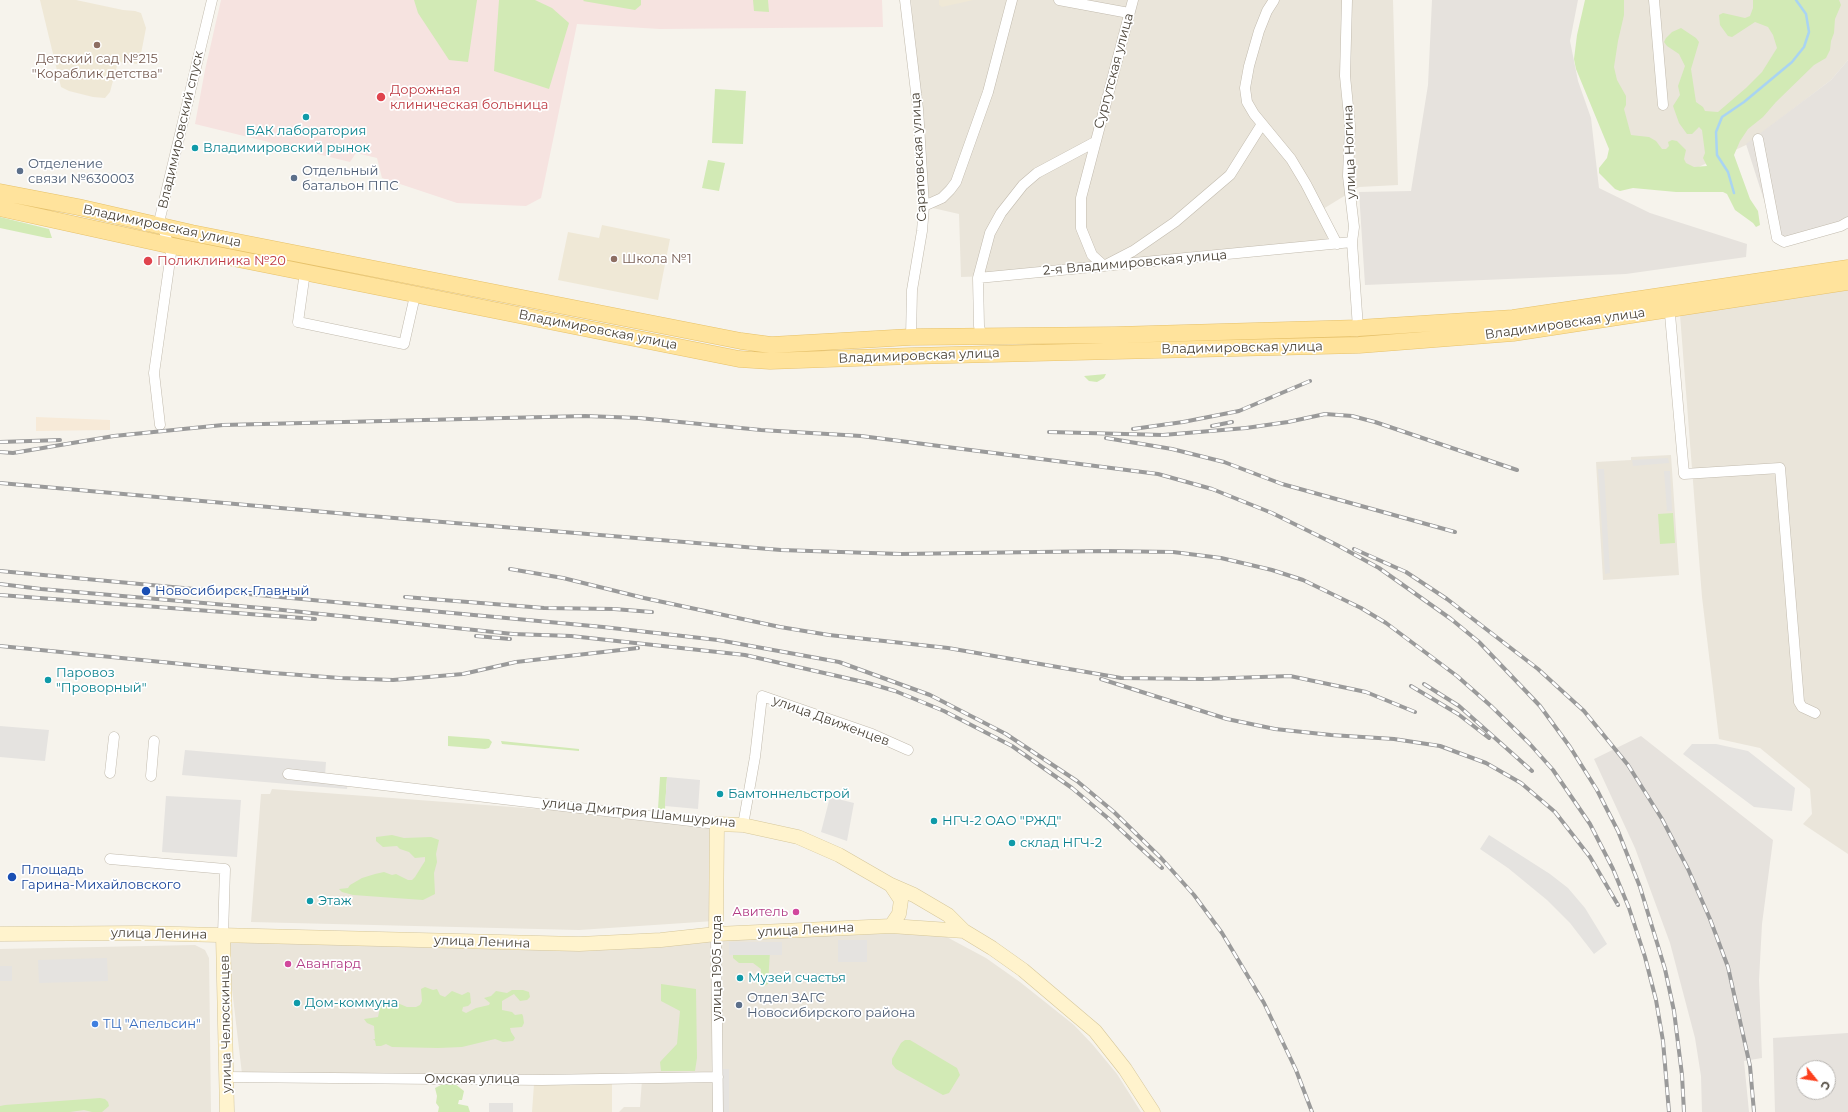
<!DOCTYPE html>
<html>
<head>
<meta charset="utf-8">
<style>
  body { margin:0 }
  #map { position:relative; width:1848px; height:1112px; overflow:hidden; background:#f6f3ec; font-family:Montserrat,sans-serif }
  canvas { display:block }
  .north { position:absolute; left:1796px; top:1060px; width:40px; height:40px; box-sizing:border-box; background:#fff; border:1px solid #b7b4b0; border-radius:50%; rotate:120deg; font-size:11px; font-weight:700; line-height:16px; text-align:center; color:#4b4439 }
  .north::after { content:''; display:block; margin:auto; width:14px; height:18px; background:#fc3f1d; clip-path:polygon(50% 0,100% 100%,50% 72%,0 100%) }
</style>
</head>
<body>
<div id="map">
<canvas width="1848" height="1112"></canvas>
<div class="north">С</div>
</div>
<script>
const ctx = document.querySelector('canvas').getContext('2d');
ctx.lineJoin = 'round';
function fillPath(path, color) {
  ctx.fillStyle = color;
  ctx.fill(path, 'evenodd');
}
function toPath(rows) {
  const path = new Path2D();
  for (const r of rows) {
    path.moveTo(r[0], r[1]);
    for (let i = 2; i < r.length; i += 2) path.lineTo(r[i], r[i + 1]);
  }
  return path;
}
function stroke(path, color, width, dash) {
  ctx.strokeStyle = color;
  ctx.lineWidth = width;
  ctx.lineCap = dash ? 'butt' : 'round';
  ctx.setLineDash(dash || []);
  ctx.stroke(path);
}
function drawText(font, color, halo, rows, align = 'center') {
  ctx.font = font + ' Montserrat,sans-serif';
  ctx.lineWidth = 3.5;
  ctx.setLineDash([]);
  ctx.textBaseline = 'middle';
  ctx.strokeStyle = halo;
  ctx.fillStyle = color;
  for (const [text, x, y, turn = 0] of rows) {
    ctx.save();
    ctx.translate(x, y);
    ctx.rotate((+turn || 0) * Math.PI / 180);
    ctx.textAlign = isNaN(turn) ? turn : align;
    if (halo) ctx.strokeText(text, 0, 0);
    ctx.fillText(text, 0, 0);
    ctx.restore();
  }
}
fillPath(toPath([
  [911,0,1393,0,1398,185,1359,187,1323,209,1328,244,988,276,961,277,959,214,924,206],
  [1614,0,1848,0,1848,60,1831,80,1746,145,1692,170,1641,171,1607,99],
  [1848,290,1848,854,1803,824,1812,814,1810,789,1760,748,1719,739,1702,597,1680,315],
  [1671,455,1679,575,1603,580,1596,462,1631,460,1631,457],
  [272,789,592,813,715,825,714,921,579,930,251,922,261,794,270,794],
  [892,928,943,935,986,958,1020,982,1074,1025,1093,1045,1117,1074,1141,1112,719,1112,717,935],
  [714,936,716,1075,242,1074,226,938,579,946],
  [195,945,205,950,209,958,211,1112,0,1112,0,949],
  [715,1079,715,1112,619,1112,624,1107,640,1107,642,1080]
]), '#eae5da');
fillPath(toPath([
  [36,417,110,420,110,430,36,431]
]), '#f7ead8');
fillPath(toPath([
  [1432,0,1578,0,1570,41,1578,81,1591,118,1599,188,1650,213,1747,244,1746,257,1626,274,1365,285,1359,192,1411,191,1428,85],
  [1848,60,1848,225,1778,244,1746,144,1831,80],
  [1641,736,1773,840,1762,924,1759,980,1762,1058,1744,1061,1749,1112,1702,1112,1701,1076,1695,1038,1670,943,1635,848,1594,759],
  [1848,1033,1848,1112,1775,1112,1773,1038],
  [1804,1068,1828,1068,1828,1092,1804,1092]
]), '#e6e2dd');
fillPath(toPath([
  [40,0,76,0,123,10,135,11,141,13,146,28,139,64,118,62,110,92,105,98,93,97,69,91,61,87],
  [939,0,973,0,942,7,939,5],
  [602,225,670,239,658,300,558,280,568,232,599,238],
  [534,1084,612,1084,612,1112,532,1112]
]), '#efe8d6');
fillPath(toPath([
  [221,0,882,0,883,27,660,29,577,24,541,198,526,206,457,203,382,178,377,158,356,153,350,162,195,124,205,70]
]), '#f6e3e0');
fillPath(toPath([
  [414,0,477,0,468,62,449,60,418,13],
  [499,0,535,0,552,8,569,23,549,89,494,71],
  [584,0,641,0,641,5,635,10,583,1],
  [753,0,768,0,769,12,754,11],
  [1585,0,1624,0,1624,15,1618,41,1614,67,1617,80,1626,96,1626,105,1624,109,1631,135,1649,137,1656,141,1662,149,1666,149,1669,146,1668,142,1672,140,1677,141,1686,150,1684,159,1686,163,1694,167,1707,166,1703,158,1705,153,1702,130,1699,127,1692,134,1687,134,1679,123,1673,106,1680,95,1678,86,1685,66,1679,54,1667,46,1664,42,1666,38,1672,32,1681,28,1696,38,1699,42,1691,69,1696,102,1703,107,1705,111,1718,112,1746,88,1762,72,1777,48,1773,35,1768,27,1755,22,1732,37,1728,36,1720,25,1719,15,1723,13,1745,18,1750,16,1753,8,1753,0,1839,0,1841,5,1835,19,1834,33,1831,41,1830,50,1826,58,1814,65,1776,102,1763,117,1748,129,1740,141,1734,155,1750,199,1758,211,1760,225,1756,227,1753,223,1735,210,1727,194,1723,192,1676,192,1633,188,1620,191,1615,189,1599,173,1599,168,1607,158,1609,149,1576,69,1574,59,1577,35],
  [715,89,746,91,743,144,712,143],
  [708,160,725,163,719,191,702,188],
  [0,217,49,229,52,238,47,238,0,228],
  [1106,374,1104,378,1097,382,1089,381,1084,376],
  [1673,513,1675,543,1660,544,1658,514],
  [448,736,489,739,492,742,489,748,485,749,448,746],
  [501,741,579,749,579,751,502,744],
  [660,777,667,777,665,809,658,809],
  [392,835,404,838,431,837,439,840,436,854,437,862,434,873,435,894,423,900,353,895,342,892,339,889,348,888,350,885,362,878,375,874,384,872,392,875,396,874,408,880,412,880,415,877,425,861,425,857,415,858,409,852,400,849,397,846,383,847,376,841,376,837],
  [770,951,768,984,762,987,756,983,761,972,761,969,753,963,739,963,733,958,733,952],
  [661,984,696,989,697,1058,695,1071,661,1071,660,1062,677,1044,680,1011,661,1001],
  [425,987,433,990,437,989,440,995,445,997,452,991,462,995,468,992,470,993,471,1003,468,1006,463,1007,462,1011,466,1013,476,1008,489,1005,490,1003,484,998,491,996,496,991,507,993,512,990,523,990,529,992,530,997,527,1000,520,1001,514,994,502,1001,502,1010,512,1012,515,1015,522,1014,523,1016,524,1023,522,1027,510,1028,511,1032,515,1038,513,1041,503,1042,495,1039,462,1047,438,1048,392,1047,386,1044,381,1046,376,1046,375,1041,373,1039,375,1039,374,1026,367,1023,364,1019,378,1017,381,1003,395,1002,407,1007,416,1007,420,1005,422,1001,421,989],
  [905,1040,910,1040,957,1068,960,1075,949,1093,943,1095,896,1069,892,1064,892,1059,901,1043],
  [445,1083,455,1084,464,1091,462,1100,459,1100,458,1104,468,1106,470,1112,438,1112,439,1107,436,1103,437,1096,435,1088],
  [100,1098,105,1099,108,1102,109,1106,102,1112,92,1112,84,1110,70,1112,0,1112,0,1106,5,1105]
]), '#d2eab5');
fillPath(toPath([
  [1668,458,1669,463,1633,466,1632,460],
  [1598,469,1604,469,1610,573,1605,574],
  [1664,471,1670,471,1672,511,1667,511],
  [0,726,49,730,45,761,0,757],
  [1692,744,1716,744,1748,751,1795,788,1792,811,1754,807,1683,754],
  [185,750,326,762,325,776,348,779,347,789,182,775],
  [667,777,700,780,698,809,665,806],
  [166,796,241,800,237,857,162,852],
  [830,797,854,803,847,841,821,832],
  [1489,835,1550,874,1568,888,1585,908,1607,944,1594,954,1570,923,1547,900,1508,868,1480,849],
  [838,940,867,940,867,962,838,962],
  [729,942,782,942,782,955,729,955],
  [107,958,108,981,39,983,38,960],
  [0,966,12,966,12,981,0,981],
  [718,1069,729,1069,729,1112,718,1112],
  [489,1103,513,1103,513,1112,489,1112]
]), '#e5e3e0');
stroke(toPath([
  [1734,193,1728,172,1717,155,1716,132,1722,117,1744,102,1792,62,1804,47,1809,32,1806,14,1796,0]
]), '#a9d4f2', 2.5);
const street = toPath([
  [905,0,918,109,924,206,922,231,912,290,911,337],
  [1059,0,1129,13],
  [1133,0,1081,198,1081,228,1092,255,1104,266,1133,251,1175,222,1230,175,1262,124],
  [1274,0,1267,11,1259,31,1249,66,1245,88,1247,102,1254,114,1291,159,1306,184,1337,244],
  [1347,0,1345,76,1350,126,1348,176,1354,227,1352,242,1358,328],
  [1654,0,1663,105],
  [1758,139,1777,238,1784,242,1841,226,1848,222],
  [924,206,942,198,950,190,956,182,988,92,1012,0],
  [978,278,990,233,1001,213,1023,185,1037,173,1095,142],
  [304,279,298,322,404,344,414,300],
  [1669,303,1684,474,1780,468,1799,702,1802,707,1815,713],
  [982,337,979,326,978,278,1352,242],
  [160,425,154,373,171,253,160,218,212,0],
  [110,773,114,737],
  [288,774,717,824],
  [151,776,154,741],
  [743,825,755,757,762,696,872,734,908,750],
  [110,859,225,869,223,935],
  [716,934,718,1112],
  [227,1077,542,1080,718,1077]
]);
const secondary = toPath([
  [891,926,899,914,901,900,891,885],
  [0,934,138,933,579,944,661,940,716,934,891,926,964,931],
  [716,934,717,824,743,825,798,837,839,855,891,885,914,895,948,915,964,931,992,948,1023,970,1095,1031,1125,1069,1153,1112],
  [223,935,227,1112]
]);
const primary = toPath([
  [0,192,78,207,192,233,741,341,771,345,911,337,1115,335,1358,328,1513,318,1848,268],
  [0,208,168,245,739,359,770,361,911,356,1359,345,1513,333,1848,282]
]);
stroke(street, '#c2bbae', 11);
stroke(secondary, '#d6c79b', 15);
stroke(primary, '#e6c16a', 17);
stroke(street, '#fff', 10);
stroke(secondary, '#fff3cd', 14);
stroke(primary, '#ffe39c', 16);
const rail = toPath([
  [1212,426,1232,422],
  [1133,429,1183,422,1239,411,1310,381],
  [1049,432,1163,435,1246,428,1288,422,1325,414,1352,416,1375,422,1517,470],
  [1106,438,1172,449,1224,462,1282,484,1455,532],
  [0,442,60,440],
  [0,452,13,453,114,436,223,425,585,416,639,418,761,430,861,436,1158,474,1212,489,1272,513,1337,545,1379,568,1451,619,1479,642,1540,706,1570,747,1597,790,1618,831,1640,887,1665,969,1674,1011,1682,1075,1684,1112],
  [0,483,370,516,781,550,901,554,1106,551,1173,552,1221,558,1272,570,1303,580,1361,608,1386,623,1457,676,1491,706,1529,743,1553,770,1590,824,1613,869,1629,908,1645,957,1656,1000,1663,1041,1669,1112],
  [1354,549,1406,572,1447,599,1538,669,1584,711,1628,765,1662,819,1688,869,1710,919,1728,967,1750,1066,1754,1112],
  [510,569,563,578,644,598,780,627,829,635,948,648,1121,678,1203,679,1290,676,1366,692,1415,712],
  [0,571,603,627,718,640,839,662,930,695,1006,734,1077,781,1114,812,1161,858,1194,895,1222,933,1264,1003,1296,1070,1312,1112],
  [0,584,41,589,273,609,513,634,571,636,745,655,868,683,895,691,944,711,1012,746,1072,788,1109,819,1162,868],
  [0,595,315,619],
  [405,597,544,608,614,609,652,612],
  [476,636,510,639],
  [0,646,273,673,340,678,393,680,463,674,516,662,638,648],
  [1101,679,1227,719,1275,729,1331,735,1394,739,1440,746,1486,763,1521,783,1555,812,1590,857,1618,905],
  [1424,684,1459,706,1532,771],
  [1411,686,1458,714,1489,738]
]);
stroke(rail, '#9a9a9a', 4);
stroke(rail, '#fff', 2.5, [8]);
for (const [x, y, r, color] of [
  [97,45,4,"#8d6e63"],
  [381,97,5,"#e0444e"],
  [306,117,4,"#0f9aa8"],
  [195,148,4,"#0f9aa8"],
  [20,171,4,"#5c6f8a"],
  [294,178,4,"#5c6f8a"],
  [614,259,4,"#8d6e63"],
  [148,261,5,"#e0444e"],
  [146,591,5,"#1a4fb4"],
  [48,680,4,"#0f9aa8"],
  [720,794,4,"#0f9aa8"],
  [934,821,4,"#0f9aa8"],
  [1012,843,4,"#0f9aa8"],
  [12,877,5,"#1a4fb4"],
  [310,901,4,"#0f9aa8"],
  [796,912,4,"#d1479c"],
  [288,964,4,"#d1479c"],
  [740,978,4,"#0f9aa8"],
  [297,1003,4,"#0f9aa8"],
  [739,1005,4,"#5c6f8a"],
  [95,1024,4,"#3f7fe0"]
]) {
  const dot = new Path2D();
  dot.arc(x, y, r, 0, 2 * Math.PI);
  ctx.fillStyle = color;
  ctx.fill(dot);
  stroke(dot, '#fff', 1.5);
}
drawText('13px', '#785e54', '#fff', [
  ["Детский сад №215",97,59],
  ["\"Кораблик детства\"",97,74],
  ["Школа №1",622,259,"left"]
]);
drawText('13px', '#4b4439', '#fff', [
  ["Сургутская улица",1114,71,-75],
  ["Владимировский спуск",181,130,-77],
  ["улица Ногина",1350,152,-92],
  ["Саратовская улица",919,157,-93],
  ["Владимировская улица",162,226,12],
  ["2-я Владимировская улица",1135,263,-5],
  ["Владимировская улица",1565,324,-8],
  ["Владимировская улица",598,330,11],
  ["Владимировская улица",1242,348,-1],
  ["Владимировская улица",919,356,-2],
  ["улица Движенцев",831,721,20],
  ["улица Дмитрия Шамшурина",639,813,6],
  ["улица Ленина",806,930,-3],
  ["улица Ленина",159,934,1],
  ["улица Ленина",482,942,2],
  ["улица 1905 года",717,968,-90],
  ["улица Челюскинцев",226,1024,-91],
  ["Омская улица",472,1079]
]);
drawText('13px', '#be3a42', '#fff', [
  ["Дорожная",390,90],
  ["клиническая больница",390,105],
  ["Поликлиника №20",157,261]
], 'left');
drawText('13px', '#0d838f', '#fff', [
  ["БАК лаборатория",306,131,"center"],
  ["Владимировский рынок",203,148],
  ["Паровоз",56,673],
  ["\"Проворный\"",56,688],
  ["Бамтоннельстрой",728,794],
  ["НГЧ-2 ОАО \"РЖД\"",942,821],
  ["склад НГЧ-2",1020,843],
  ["Этаж",318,901],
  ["Музей счастья",748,978],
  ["Дом-коммуна",305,1003]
], 'left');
drawText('13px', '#4e5e75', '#fff', [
  ["Отделение",28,164],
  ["связи №630003",28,179],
  ["Отдельный",302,171],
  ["батальон ППС",302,186],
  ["Отдел ЗАГС",747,998],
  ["Новосибирского района",747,1013]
], 'left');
drawText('13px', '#164399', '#fff', [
  ["Новосибирск-Главный",155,591],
  ["Площадь",21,870],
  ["Гарина-Михайловского",21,885]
], 'left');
drawText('13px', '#b23c85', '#fff', [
  ["Авитель",788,912],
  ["Авангард",296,964,"left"]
], 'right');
drawText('13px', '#366cbe', '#fff', [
  ["ТЦ \"Апельсин\"",103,1024]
], 'left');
</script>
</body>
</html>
